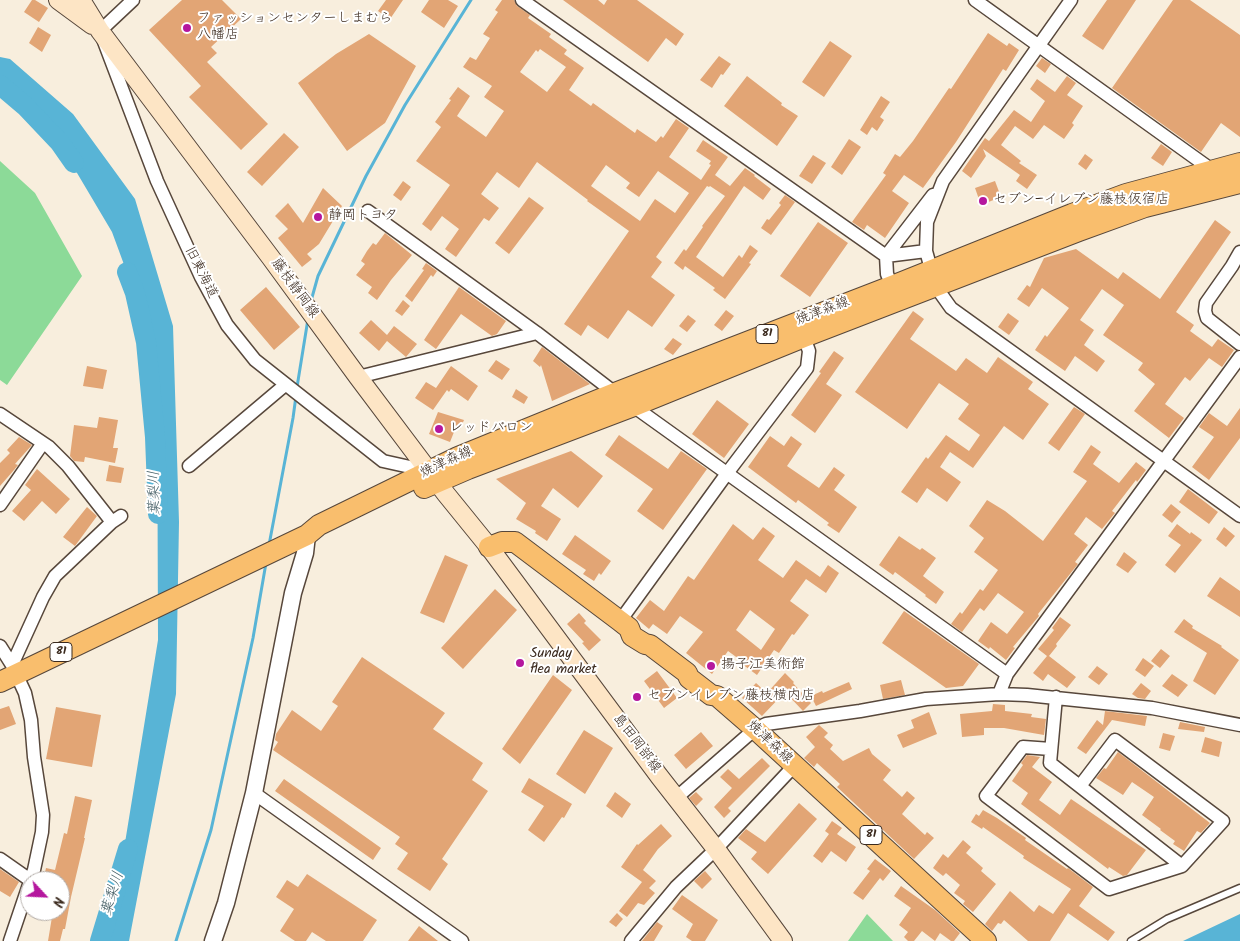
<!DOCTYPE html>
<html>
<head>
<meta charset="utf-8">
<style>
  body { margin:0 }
  #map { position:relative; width:1240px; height:941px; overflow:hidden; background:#f8eedd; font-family:Kalam,sans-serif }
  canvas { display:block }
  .north { position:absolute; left:20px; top:871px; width:50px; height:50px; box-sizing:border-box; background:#fff; border:1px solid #b1aaa5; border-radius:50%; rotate:115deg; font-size:14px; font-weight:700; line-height:20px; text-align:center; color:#3b2a1e }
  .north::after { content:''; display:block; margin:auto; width:18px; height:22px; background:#b5179e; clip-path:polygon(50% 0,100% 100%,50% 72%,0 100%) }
</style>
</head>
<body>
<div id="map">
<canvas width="1240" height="941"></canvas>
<div class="north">N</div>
</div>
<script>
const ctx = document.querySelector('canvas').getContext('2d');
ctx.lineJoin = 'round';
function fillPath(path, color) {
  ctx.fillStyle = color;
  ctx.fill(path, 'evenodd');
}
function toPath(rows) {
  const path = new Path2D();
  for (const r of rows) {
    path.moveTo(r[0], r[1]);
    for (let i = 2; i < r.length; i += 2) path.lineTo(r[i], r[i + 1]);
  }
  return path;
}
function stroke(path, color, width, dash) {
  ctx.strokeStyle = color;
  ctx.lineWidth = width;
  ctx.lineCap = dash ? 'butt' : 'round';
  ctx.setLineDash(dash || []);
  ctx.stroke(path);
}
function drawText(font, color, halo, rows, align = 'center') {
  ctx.font = font + ' Kalam,"Klee One",sans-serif';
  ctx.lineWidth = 4;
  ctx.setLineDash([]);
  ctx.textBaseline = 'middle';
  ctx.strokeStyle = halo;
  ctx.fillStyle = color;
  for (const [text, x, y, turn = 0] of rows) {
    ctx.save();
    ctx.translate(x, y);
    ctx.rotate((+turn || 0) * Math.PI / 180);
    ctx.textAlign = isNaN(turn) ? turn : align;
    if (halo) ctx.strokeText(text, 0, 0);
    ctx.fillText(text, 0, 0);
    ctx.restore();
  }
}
fillPath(toPath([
  [0,161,35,193,82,276,7,385,0,380],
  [867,914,893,941,848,941]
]), '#8cda98');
fillPath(toPath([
  [0,57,10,59,73,114,135,199,173,326,179,522,176,694,129,941,109,941,158,640,157,354,112,232,48,124,0,94],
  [1240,914,1240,941,1183,941]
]), '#58b4d6');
stroke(toPath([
  [311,301,318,276,366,176,405,105,471,0],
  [297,387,308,319],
  [269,545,293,418,296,396],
  [176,941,211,830,253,638,266,563]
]), '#58b4d6', 3);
stroke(toPath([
  [0,85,25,106,60,143,74,163],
  [127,272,135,293,146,342,155,437,158,514],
  [100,941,128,849]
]), '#58b4d6', 20);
fillPath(toPath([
  [32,0,35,0,48,8,39,22,24,12],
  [182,0,222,0,241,19,211,47,217,53,207,62,268,124,241,150,189,97,201,86,149,30],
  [386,0,403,0,390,19,378,11],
  [429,0,448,0,458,6,444,28,421,12],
  [502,0,514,0,517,6,530,15,528,18,551,34,549,37,567,50,564,54,584,68,569,90,591,106,593,103,635,133,637,129,656,142,661,136,663,138,676,119,689,128,669,157,701,180,711,165,709,164,711,161,696,151,703,140,728,157,715,175,730,186,745,168,755,175,754,176,771,189,763,200,744,186,696,257,723,277,739,255,742,258,750,245,758,251,749,263,751,264,725,299,713,290,715,288,685,266,683,270,674,263,684,249,686,251,703,227,702,226,725,196,710,186,709,187,707,186,656,257,662,262,651,277,675,295,652,327,628,310,608,339,588,325,581,336,564,324,629,231,587,201,588,200,537,162,519,188,497,172,481,194,499,208,489,221,484,218,456,257,445,249,459,229,442,216,431,231,422,224,450,185,416,161,441,127,435,122,451,100,449,99,458,87,470,96,457,116,486,137,504,111,484,97,492,86,463,67,470,57,476,60,490,38,483,34,498,12,495,10],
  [540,49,566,67,547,92,520,72,536,50,538,52],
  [606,165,630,183,626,188,639,197,658,171,689,193,675,213,655,199,640,221,591,186],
  [563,0,598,0,604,5,607,0,637,0,684,34,676,46,666,38,648,62],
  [1107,0,1136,0,1103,50,1082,36],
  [1173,0,1190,0,1240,35,1240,137,1221,123,1201,152,1112,88],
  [38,27,51,35,42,52,29,43],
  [988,33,1007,46,1009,43,1019,50,1006,71,1003,69,956,142,923,188,904,175,892,191,909,203,885,238,867,225,864,230,852,222,886,175,883,173,890,162,895,154,900,157,913,141,949,88,951,89],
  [369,34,416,66,385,123,347,151,298,83,336,54],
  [830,41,852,56,824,97,802,82],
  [719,56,731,64,723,75,721,74,712,88,700,80],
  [1042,58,1051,64,1045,73,1036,66],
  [747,76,782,103,781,105,798,116,777,146,724,106],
  [1067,76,1076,83,1067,95,1083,106,1072,123,1074,125,1064,139,1044,125,1033,139,1015,126,1001,145,1021,161,1019,163,1037,175,1027,189,1016,181,1020,175,983,149,986,156,971,178,962,171,985,138,989,141,1014,110,1031,122,1045,101,1030,89,1037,79,1055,92],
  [881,96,890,102,880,117,884,120,877,131,872,127,867,135,860,130],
  [284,133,299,147,262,186,247,172],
  [849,139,861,147,842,175,831,167],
  [1161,144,1172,152,1163,166,1151,158],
  [1085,154,1093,160,1086,170,1078,164],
  [813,155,826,163,812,184,799,176],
  [403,181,411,187,401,201,393,195],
  [995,181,1001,197,981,205,975,188],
  [323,188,342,206,319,244,307,254,312,259,302,267,278,238,288,229,275,216,288,203,303,223],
  [785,195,795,202,771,235,761,228,767,219,769,220,781,205,779,203],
  [529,197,544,208,509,254,495,243],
  [1215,220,1231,232,1176,312,1194,325,1190,331,1212,347,1218,339,1234,350,1222,367,1209,358,1190,381,1185,377,1165,404,1184,418,1169,438,1134,411,1155,384,1138,370,1143,363,1103,335,1124,305,1102,289,1080,320,1094,330,1084,345,1105,361,1097,372,1075,356,1065,371,1035,350,1045,335,1047,337,1069,308,1042,288,1029,307,1017,299,1027,285,1030,287,1044,258,1076,249,1118,279,1123,272,1160,299],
  [818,222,848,243,810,297,780,276],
  [385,233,412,255,391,280,377,300,368,293,372,287,356,275,365,264,361,261,367,251,373,243,376,245],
  [426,263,437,271,433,277,431,275,412,302,405,296,424,270,422,269],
  [266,287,300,327,274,350,240,310],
  [459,287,506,321,497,334,492,336,461,314,436,349,424,340],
  [403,300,410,306,402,316,395,311],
  [726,310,734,316,722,331,714,325],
  [913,311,924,319,910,339,956,371,966,358,987,373,998,357,1033,382,1028,389,1049,404,1023,440,1004,426,973,468,950,452,940,467,961,482,947,502,927,488,917,503,901,492,926,457,928,459,946,435,969,451,980,435,958,419,969,404,939,383,907,429,855,392],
  [1008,313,1019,321,1009,335,998,327],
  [688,315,696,321,687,332,679,326],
  [371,320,387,335,394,326,417,344,406,357,387,341,379,351,359,333],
  [673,338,682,344,673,355,664,349],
  [542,347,590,384,552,401,541,365,540,367,533,361],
  [834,351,844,358,826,384,842,395,815,433,791,415,821,373,819,372],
  [496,360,510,369,502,380,488,371],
  [87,366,107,370,103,389,83,386],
  [451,366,478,386,468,401,451,389,449,392,447,390,433,410,415,398,426,382,436,388],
  [516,389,528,397,524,404,512,397],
  [717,400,749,424,724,458,692,434],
  [1074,407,1085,414,1059,451,1048,443],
  [1240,408,1240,438,1209,480,1192,467,1214,437,1199,427,1209,413,1227,426],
  [438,412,464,420,460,429,456,427,450,442,429,434],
  [99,417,118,420,113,448,118,448,115,463,85,457,84,462,74,461,70,456,74,425,97,428],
  [619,435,668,469,681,451,707,469,663,530,637,511,653,489,605,455],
  [770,436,784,446,791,436,802,444,787,466,819,488,834,467,845,475,834,490,857,507,839,533,827,525,829,523,798,500,796,503,748,467],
  [19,437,32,445,15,464,18,465,14,470,0,486,0,463,10,453,7,450],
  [1091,445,1101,452,1093,464,1119,483,1136,462,1146,470,1137,482,1136,480,1112,511,1115,513,1102,529,1086,517,1074,534,1088,545,1075,562,1078,564,1038,614,1039,616,1013,647,1015,648,1006,660,990,647,989,649,978,641,991,622,1007,634,1024,612,998,593,984,611,980,608,962,632,951,624,960,612,962,614,980,589,983,591,998,570,974,552,984,538,969,526,987,500,1005,511,1043,541,1087,481,1073,472],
  [571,451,603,476,578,508,553,488,541,506,561,519,547,541,535,533,536,531,516,519,526,503,496,479],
  [109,465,124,468,121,483,106,481],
  [37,469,70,499,56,514,42,501,24,521,12,511,31,490,25,485],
  [1188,489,1218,512,1209,524,1179,502],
  [1171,504,1181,512,1172,523,1162,515],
  [87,507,97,516,75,546,63,537],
  [733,524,753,540,763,527,775,536,758,560,783,578,796,560,820,577,828,565,839,573,826,593,806,579,790,601,809,615,794,635,792,634,779,653,774,650,757,675,742,664,743,662,728,651,712,674,686,653,703,632,680,616,667,634,653,624,649,629,636,618,650,600,664,611,688,576,694,580],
  [750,610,775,629,761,650,736,630],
  [1177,524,1190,534,1191,532,1202,540,1175,573,1165,565,1181,545,1168,536],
  [1224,527,1235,536,1226,547,1216,539],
  [575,535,611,561,601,575,599,573,594,581,583,574,586,570,562,554],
  [899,536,920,550,922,548,936,558,923,576,944,592,936,604,925,596,926,595,895,572,893,575,879,565],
  [1124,552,1137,562,1128,573,1116,565],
  [445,555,468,565,444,623,420,613],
  [1220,577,1240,591,1240,617,1207,596],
  [495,589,517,610,463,669,441,648],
  [904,611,979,664,963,686,946,688,882,643],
  [579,613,586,621,584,623,601,640,589,651,582,643,584,642,567,624],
  [1060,617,1071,625,1056,644,1057,646,1049,656,1076,677,1067,688,1048,674,1043,681,1033,673,1047,656,1038,649,1054,630,1052,628],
  [1184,619,1193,626,1192,628,1222,646,1221,647,1239,660,1215,695,1193,681,1207,653,1174,632],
  [1161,649,1170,656,1160,668,1151,661],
  [362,657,445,713,433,729,483,763,472,780,488,791,442,859,448,864,430,891,397,869,408,853,395,844,400,837,273,750,278,742,275,740,276,734,292,710,321,731,338,706,332,702],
  [1143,658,1154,666,1145,677,1135,670],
  [1097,666,1108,674,1099,685,1088,677],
  [657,671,677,698,664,708,644,681],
  [785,673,794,682,793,683,811,703,803,711,785,692,762,716,742,698,756,683,767,693],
  [1172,674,1188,685,1178,697,1162,686],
  [553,675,572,690,520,764,502,749],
  [901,680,905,695,883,699,880,685],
  [849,682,852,689,816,706,811,696,822,691,823,693],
  [1141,683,1151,691,1145,699,1138,698,1132,694],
  [993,704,1005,705,1005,711,1032,714,1031,717,1046,719,1044,735,1004,728,984,728,984,735,962,737,960,714,992,711],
  [9,706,16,724,0,730,0,709],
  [56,707,101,715,92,767,46,759],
  [1105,711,1147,716,1145,726,1112,720,1086,754,1077,748,1097,720,1103,725],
  [929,712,937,734,903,748,897,735,914,728,911,720],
  [1180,722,1205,727,1204,732,1178,729],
  [819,725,828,733,824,737,833,745,830,749,843,761,869,748,872,754,891,770,883,780,902,797,907,791,915,798,902,814,925,835,927,832,934,838,914,859,837,787,840,784,817,763,814,767,804,758,815,747,806,737],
  [584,730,613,748,585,794,556,774],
  [701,732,713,746,686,769,674,755],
  [1163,733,1175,736,1170,751,1159,748],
  [1205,737,1222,742,1219,757,1201,752],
  [1118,752,1210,823,1201,833,1197,831,1184,851,1173,844,1175,841,1160,830,1161,829,1142,815,1154,797,1132,782,1123,795,1096,778,1104,768,1106,769],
  [1027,755,1040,757,1032,767,1052,782,1039,800,1060,815,1071,799,1146,850,1127,875,1123,876,1109,867,1108,869,1021,804,1028,793,1012,781,1023,765,1021,763],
  [762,758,770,766,728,808,731,811,724,818,714,807,732,788,720,777,728,769,739,779],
  [529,778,572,804,564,818,562,817,544,842,528,830,544,806,521,792],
  [284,779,381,848,373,860,275,791],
  [615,792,631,804,622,818,606,806],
  [696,792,703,799,696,806,689,798],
  [75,796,92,800,84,838,85,838,71,897,65,929,63,929,60,941,48,941,53,911,60,911,60,881,43,881,46,868,55,870,64,833,67,834],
  [799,803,817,819,768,874,751,859,757,852,738,838,746,829,765,842],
  [983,810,997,818,1026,838,1025,840,1067,869,1068,868,1093,887,1079,906,1115,932,1108,941,1068,913,1050,941,1028,941,1004,920,1001,924,998,923,992,931,985,924,1010,891,1034,912,1039,905,1053,914,1071,889,1023,858,1024,856,983,827,982,829,971,822,976,814,979,816],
  [832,821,842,828,837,834,856,847,846,862,831,851,822,863,813,856,829,834,825,831],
  [661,824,672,836,658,849,643,870,656,881,649,888,655,893,644,905,638,903,627,917,619,911,642,882,621,867,637,844,638,845],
  [963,840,971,847,966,853,983,868,981,871,996,884,973,912,963,904,965,901,954,893,960,885,946,873,943,876,933,868,943,854,948,858],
  [875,859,891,871,883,881,880,878,863,900,853,893,870,871,867,869],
  [0,869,19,882,10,897,0,891],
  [705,871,712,879,702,889,694,881],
  [307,874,377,920,363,941,326,941,312,932,306,941,295,941,280,931,294,909,276,897,287,880,298,887],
  [901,886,935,910,960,933,954,941,951,941,940,933,935,941,922,931,914,941,908,941,904,937,908,932,899,925,911,908,894,896],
  [682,895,718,920,705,941,692,941,686,937,693,924,672,909],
  [617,913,623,919,616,927,609,922],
  [657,922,663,926,654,941,642,941],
  [419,926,438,941,408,941]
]), '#e2a575');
const service = toPath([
  [1131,941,1167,919,1240,888]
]);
const minor = toPath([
  [133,0,100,31,157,181,201,277,227,325,255,360,383,461,428,471],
  [522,0,886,256,926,251],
  [975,0,1212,170],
  [1071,0,943,181,927,222,926,251,936,287,951,308,1240,516],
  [368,211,537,333,615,393,1007,674],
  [1240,252,1232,266,1206,303,1205,311,1207,318,1240,344],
  [892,286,887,274,886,256,933,195],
  [358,377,537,333],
  [0,414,49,447,68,466,112,522],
  [189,466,285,385],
  [0,505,43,443],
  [620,621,728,472,807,368,809,351,804,337],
  [0,646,12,665,25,693,31,720,34,757,43,815,42,832,34,870,10,941],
  [12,665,43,597,55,576,112,522,121,516],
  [999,694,1007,674,1240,357],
  [1056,697,1050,763,1182,866],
  [1051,749,1023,747,986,796,1109,889,1182,866,1223,821,1115,740,1080,786],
  [254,793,462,941],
  [676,798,755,729,766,724,860,711,926,699,999,694,1027,695,1152,708,1240,725],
  [0,859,30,880],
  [631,941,676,887,716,849,794,766]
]);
const tertiary = toPath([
  [213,941,226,903,254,793,293,593,305,553,307,535]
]);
const secondary = toPath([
  [58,0,92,25],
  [81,0,100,31,271,258,358,377,446,494,489,547,659,776,716,849,783,941]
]);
const primary = toPath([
  [424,488,468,469,634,406,804,337,1079,231,1145,207,1240,183],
  [489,547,502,542,515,542,620,621,629,628,632,636,645,644,650,645,687,673,689,678,711,695,717,696,755,729,986,941],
  [0,682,307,535,319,525,458,457,615,393,902,282,1072,214,1126,194,1240,163]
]);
stroke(service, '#57473b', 9);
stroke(minor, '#57473b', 15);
stroke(tertiary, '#57473b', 19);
stroke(secondary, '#57473b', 20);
stroke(primary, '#57473b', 22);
stroke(service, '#fff', 6);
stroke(minor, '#fff', 12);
stroke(tertiary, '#fff', 16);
stroke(secondary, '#fde5c5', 18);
stroke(primary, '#f9be6d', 20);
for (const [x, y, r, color] of [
  [187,28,5,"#b5179e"],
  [983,201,5,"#b5179e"],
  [318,217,5,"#b5179e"],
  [439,429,5,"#b5179e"],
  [520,663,5,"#b5179e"],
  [711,666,5,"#b5179e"],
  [637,697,5,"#b5179e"]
]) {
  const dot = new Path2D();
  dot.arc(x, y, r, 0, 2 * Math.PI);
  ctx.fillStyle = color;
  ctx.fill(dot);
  stroke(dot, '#fff', 2);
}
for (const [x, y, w] of [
  [767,334,22],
  [61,652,22],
  [871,835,22]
]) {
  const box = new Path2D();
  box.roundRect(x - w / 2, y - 9.5, w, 19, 4);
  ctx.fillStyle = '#fff';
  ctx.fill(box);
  stroke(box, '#3b2a1e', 1);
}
drawText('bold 12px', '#3b2a1e', null, [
  ["81",767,334],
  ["81",61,652],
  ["81",871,835]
]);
drawText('14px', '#3b2a1e', '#fff', [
  ["ファッションセンターしまむら",197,20],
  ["八幡店",197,36],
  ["セブン−イレブン藤枝仮宿店",993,201],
  ["静岡トヨタ",328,217],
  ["レッドバロン",449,429],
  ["Sunday",530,655],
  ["flea market",530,671],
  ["揚子江美術館",721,666],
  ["セブンイレブン藤枝横内店",647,697]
], 'left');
drawText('14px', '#3b2a1e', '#fff', [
  ["旧東海道",200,273,63],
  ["藤枝静岡線",294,289,54],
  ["焼津森線",823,312,-21],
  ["焼津森線",447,463,-25],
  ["焼津森線",769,743,43],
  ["島田岡部線",636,744,53]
]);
drawText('italic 15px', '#476168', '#fff', [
  ["葉梨川",156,493,-91],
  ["葉梨川",114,894,-73]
]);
</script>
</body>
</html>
